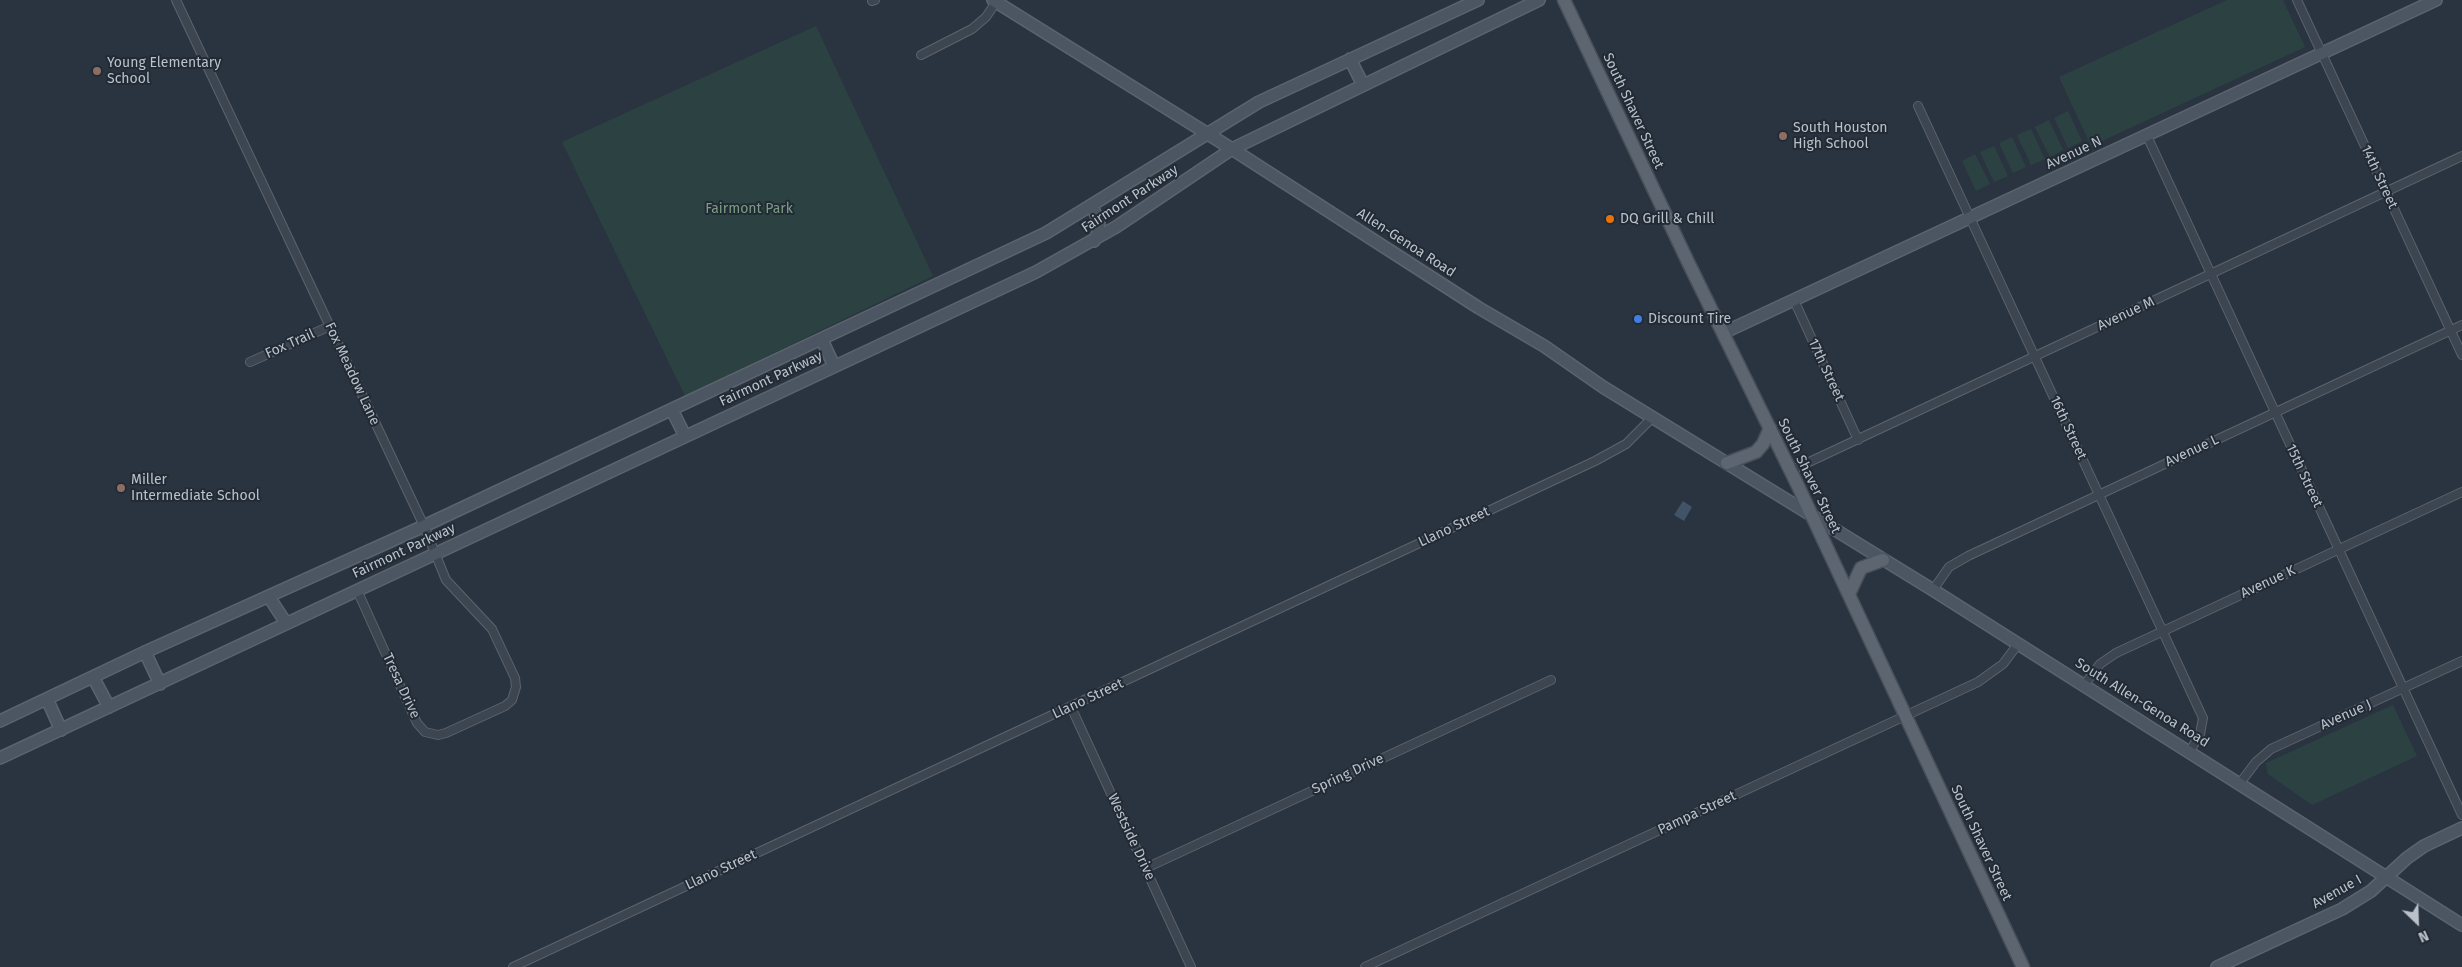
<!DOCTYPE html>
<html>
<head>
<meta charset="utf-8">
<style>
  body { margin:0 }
  #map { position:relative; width:2462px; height:967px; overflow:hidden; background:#2a3440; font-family:"Fira Sans",sans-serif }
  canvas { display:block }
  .north { position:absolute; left:2392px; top:897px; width:50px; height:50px; -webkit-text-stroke:4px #222b35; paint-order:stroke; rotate:156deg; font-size:14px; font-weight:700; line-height:20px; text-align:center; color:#bac1ca }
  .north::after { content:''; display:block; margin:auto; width:18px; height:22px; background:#bac1ca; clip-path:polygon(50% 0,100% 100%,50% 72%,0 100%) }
</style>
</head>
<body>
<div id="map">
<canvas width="2462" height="967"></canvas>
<div class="north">N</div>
</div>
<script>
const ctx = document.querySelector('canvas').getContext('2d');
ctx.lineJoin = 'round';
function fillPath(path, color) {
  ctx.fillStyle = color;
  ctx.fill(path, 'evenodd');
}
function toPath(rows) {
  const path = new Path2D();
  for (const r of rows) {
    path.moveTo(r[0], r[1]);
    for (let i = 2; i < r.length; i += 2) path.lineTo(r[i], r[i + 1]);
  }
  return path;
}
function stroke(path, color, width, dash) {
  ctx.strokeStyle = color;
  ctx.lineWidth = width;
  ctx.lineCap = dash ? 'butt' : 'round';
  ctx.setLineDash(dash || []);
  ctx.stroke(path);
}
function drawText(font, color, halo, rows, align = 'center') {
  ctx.font = font + ' "Fira Sans",sans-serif';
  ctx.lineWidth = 4;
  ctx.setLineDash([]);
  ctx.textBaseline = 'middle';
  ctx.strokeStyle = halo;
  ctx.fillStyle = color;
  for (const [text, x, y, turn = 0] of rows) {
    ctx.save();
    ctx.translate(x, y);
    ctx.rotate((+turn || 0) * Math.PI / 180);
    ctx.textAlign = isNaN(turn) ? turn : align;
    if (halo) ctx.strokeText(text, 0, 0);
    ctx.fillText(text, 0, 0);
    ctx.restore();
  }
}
fillPath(toPath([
  [2227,0,2283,0,2305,47,2091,146,2059,77],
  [816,26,933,276,685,396,562,142],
  [2068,111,2082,141,2068,148,2054,118],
  [2049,120,2063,150,2050,157,2035,127],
  [2031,129,2045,159,2031,165,2017,135],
  [2012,137,2026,167,2013,173,1999,143],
  [1994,146,2008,176,1994,182,1980,152],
  [1975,154,1990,184,1976,191,1962,161],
  [2393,705,2417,756,2312,805,2268,774,2266,763]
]), '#2c4242');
fillPath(toPath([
  [1683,501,1692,507,1684,521,1674,515]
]), '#415367');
const street = toPath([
  [176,0,424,526,446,580,492,629,515,678,516,687,512,700,505,706,446,733,438,735,425,732,417,723,357,590],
  [2297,0,2462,355],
  [872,1,875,0],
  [921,55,972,29,986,17,996,2],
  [1918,106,2203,718,2200,734,2190,751],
  [2147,136,2462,815],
  [1794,300,1858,440],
  [250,362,330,326],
  [1790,471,2462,156],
  [1933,590,1949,567,1968,556,2462,325],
  [2084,685,2100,664,2116,653,2462,492],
  [1071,707,1191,967],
  [2240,783,2256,762,2271,749,2462,661],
  [1146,868,1551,680],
  [513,967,1595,461,1626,444,1653,417],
  [1365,967,1978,682,2003,664,2018,644]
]);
const secondary = toPath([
  [993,0,1232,149,1479,308,1544,346,1603,387,1933,590,2462,925],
  [1350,59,1363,85],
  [1092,206,1099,222,1098,233,1094,241],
  [1723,333,2436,0],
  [822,340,834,366],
  [672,410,685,436],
  [269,597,286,623],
  [145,652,160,684],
  [93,677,109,707],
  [47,699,61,730],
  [0,721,145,652,424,526,1046,233,1259,102,1478,0],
  [0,758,1036,272,1116,227,1232,149,1539,0],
  [2217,967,2342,909,2371,891,2407,858,2424,846,2462,828]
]);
const primary = toPath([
  [1564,0,1688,262,1798,486,2023,967],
  [1727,463,1756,452,1763,444,1770,428],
  [1849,594,1861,568,1883,560]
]);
stroke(street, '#5b646d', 10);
stroke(secondary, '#5b646d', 14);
stroke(primary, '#474f59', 15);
stroke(street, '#3d4650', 8);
stroke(secondary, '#4c5663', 11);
stroke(primary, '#5c6570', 12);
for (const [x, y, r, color] of [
  [97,71,5,"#8d6e63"],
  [1783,136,5,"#8d6e63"],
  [1610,219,5,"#e8710a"],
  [1638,319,5,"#3f7fe0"],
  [121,488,5,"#8d6e63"]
]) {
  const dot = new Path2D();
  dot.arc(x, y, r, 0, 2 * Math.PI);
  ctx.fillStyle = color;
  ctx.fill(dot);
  stroke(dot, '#222b35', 2);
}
drawText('14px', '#bac1ca', '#222b35', [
  ["Young Elementary",107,63],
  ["School",107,79],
  ["South Houston",1793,128],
  ["High School",1793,144],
  ["DQ Grill & Chill",1620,219],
  ["Discount Tire",1648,319],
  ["Miller",131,480],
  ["Intermediate School",131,496]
], 'left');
drawText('14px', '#bac1ca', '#222b35', [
  ["South Shaver Street",1633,111,65],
  ["Avenue N",2074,153,-25],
  ["14th Street",2379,177,65],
  ["Fairmont Parkway",1130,199,-33],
  ["Allen-Genoa Road",1406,243,33],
  ["Avenue M",2126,314,-25],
  ["Fox Trail",290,344,-24],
  ["17th Street",1826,370,65],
  ["Fox Meadow Lane",352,374,65],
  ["Fairmont Parkway",771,379,-25],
  ["16th Street",2068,428,65],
  ["Avenue L",2192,451,-25],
  ["South Shaver Street",1809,476,64],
  ["15th Street",2304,476,65],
  ["Llano Street",1454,527,-25],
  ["Fairmont Parkway",404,551,-25],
  ["Avenue K",2268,582,-25],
  ["Tresa Drive",401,686,65],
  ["Llano Street",1088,699,-25],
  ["South Allen-Genoa Road",2142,703,32],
  ["Avenue J",2346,715,-24],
  ["Spring Drive",1348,774,-25],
  ["Pampa Street",1697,813,-25],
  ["Westside Drive",1131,837,65],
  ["South Shaver Street",1981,843,65],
  ["Llano Street",721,870,-25],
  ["Avenue I",2337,892,-29]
]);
drawText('14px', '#7b9e82', '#222b35', [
  ["Fairmont Park",749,209]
]);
</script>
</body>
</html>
